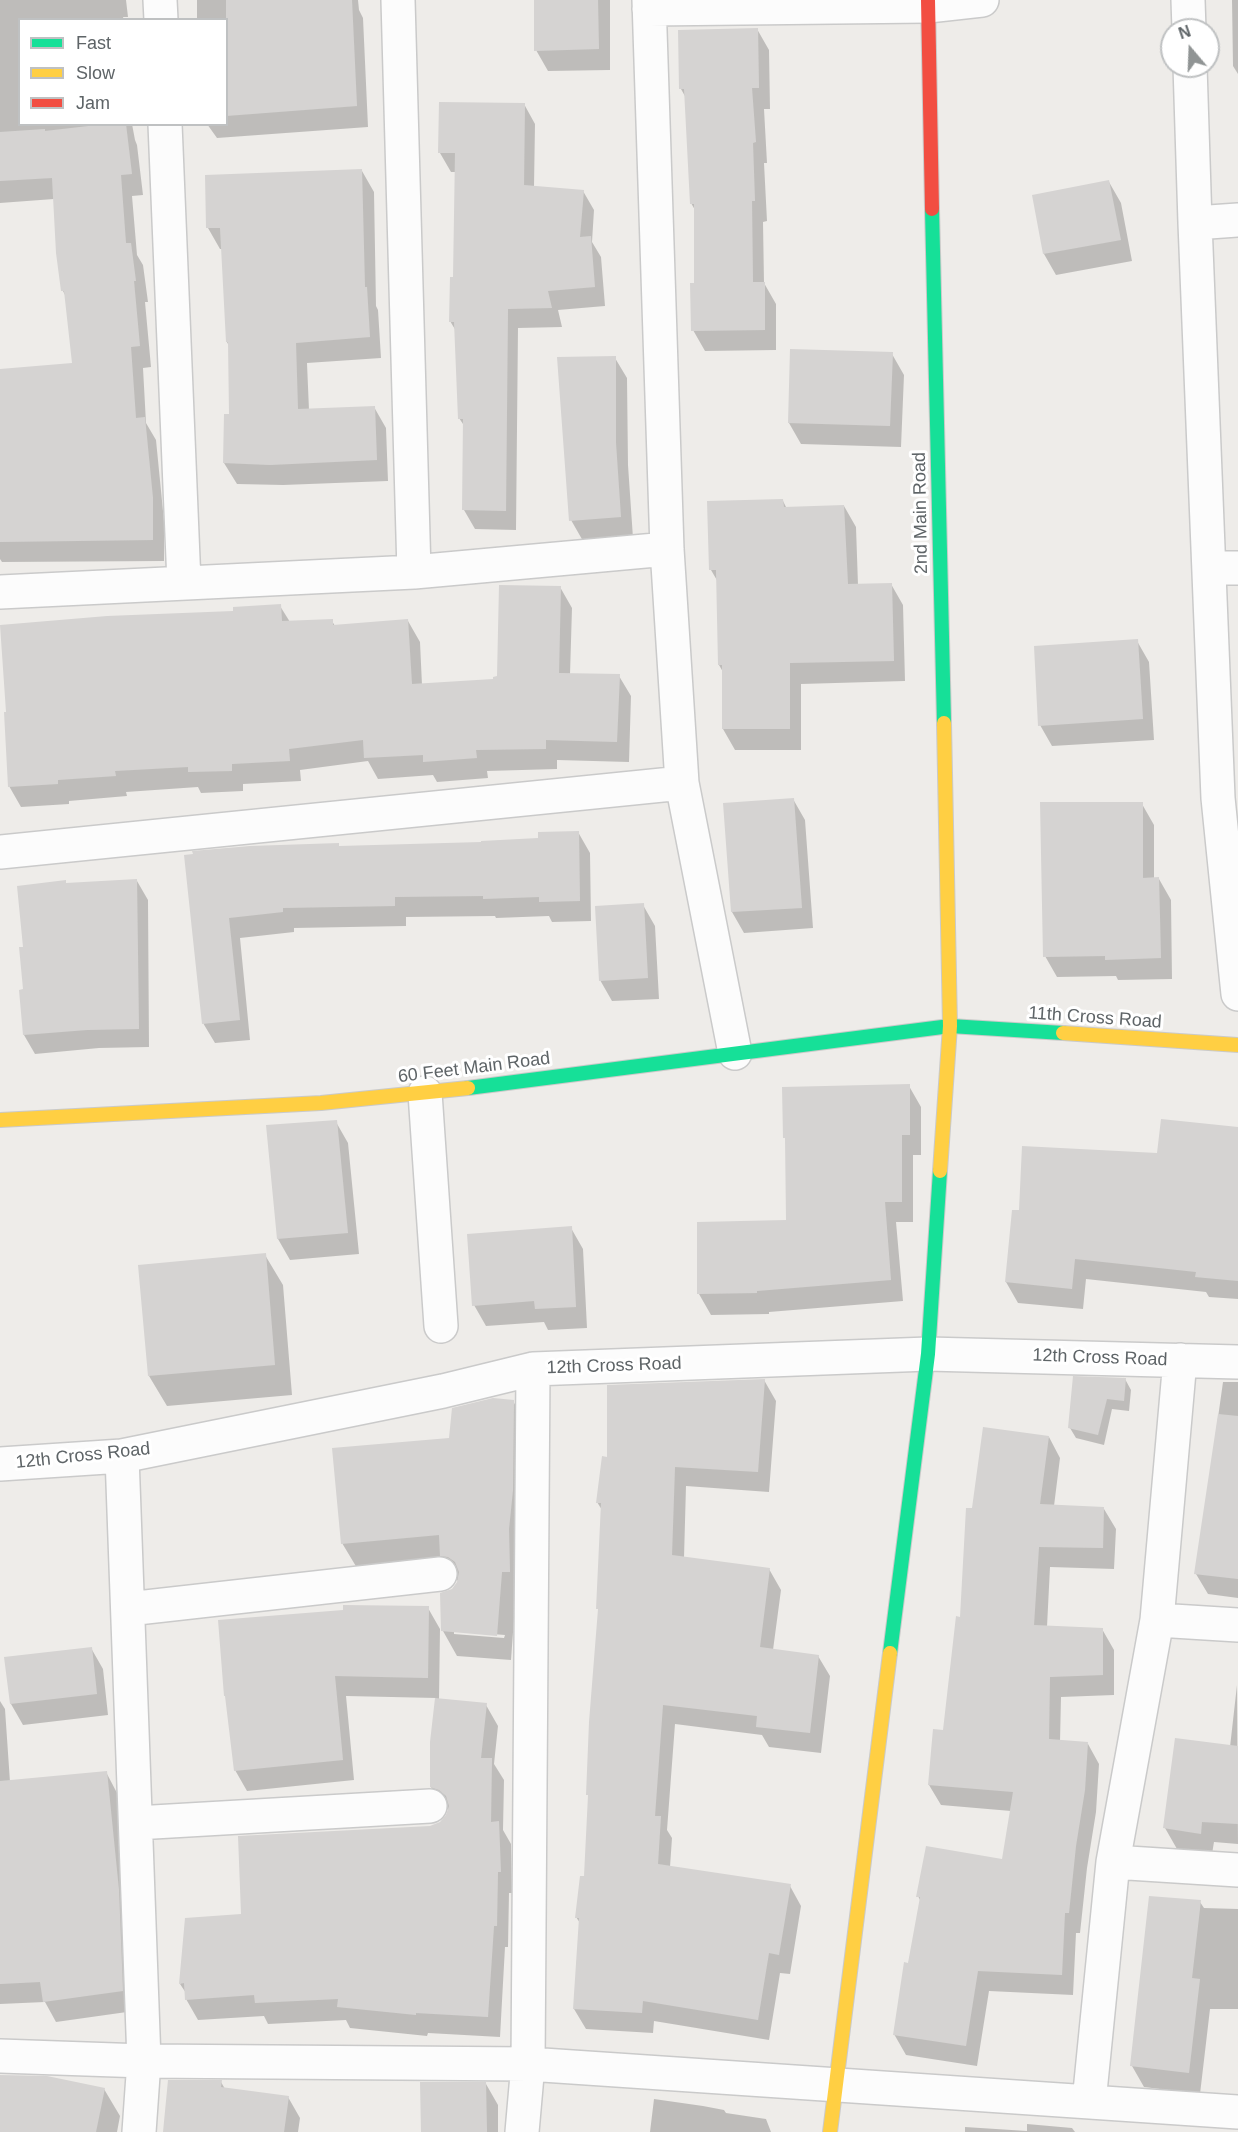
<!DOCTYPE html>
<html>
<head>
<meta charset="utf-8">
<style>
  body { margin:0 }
  #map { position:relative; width:1238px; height:2132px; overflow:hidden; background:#eeece9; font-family:Helvetica,sans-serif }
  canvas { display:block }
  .legend { position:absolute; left:18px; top:18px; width:210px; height:108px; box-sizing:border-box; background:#fff; border:2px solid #bfc1c2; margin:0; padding:8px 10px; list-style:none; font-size:18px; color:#5e6467 }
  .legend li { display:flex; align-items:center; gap:12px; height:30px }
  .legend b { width:30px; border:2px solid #bfc1c2 }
  .north { position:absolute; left:1160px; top:18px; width:60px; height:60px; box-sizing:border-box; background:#fff; border:2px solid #bfc1c2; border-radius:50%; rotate:341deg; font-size:16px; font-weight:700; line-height:24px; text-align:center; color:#5e6467 }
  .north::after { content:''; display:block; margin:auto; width:21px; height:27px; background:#909494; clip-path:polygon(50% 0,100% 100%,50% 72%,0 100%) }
</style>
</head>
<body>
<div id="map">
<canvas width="1238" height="2132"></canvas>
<ul class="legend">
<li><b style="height:8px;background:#16e098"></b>Fast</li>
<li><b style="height:8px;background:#ffcf43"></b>Slow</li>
<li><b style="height:8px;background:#f24e42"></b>Jam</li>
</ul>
<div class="north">N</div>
</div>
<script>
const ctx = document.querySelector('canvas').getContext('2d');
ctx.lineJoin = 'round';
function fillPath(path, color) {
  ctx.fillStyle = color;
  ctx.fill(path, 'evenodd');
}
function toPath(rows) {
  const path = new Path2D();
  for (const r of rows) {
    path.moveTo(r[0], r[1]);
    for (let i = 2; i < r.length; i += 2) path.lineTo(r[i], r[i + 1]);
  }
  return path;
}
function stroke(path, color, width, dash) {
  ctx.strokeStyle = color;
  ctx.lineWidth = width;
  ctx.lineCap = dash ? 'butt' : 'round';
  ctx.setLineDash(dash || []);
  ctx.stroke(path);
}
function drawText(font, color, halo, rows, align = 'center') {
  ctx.font = font + ' Helvetica,sans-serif';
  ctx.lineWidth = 6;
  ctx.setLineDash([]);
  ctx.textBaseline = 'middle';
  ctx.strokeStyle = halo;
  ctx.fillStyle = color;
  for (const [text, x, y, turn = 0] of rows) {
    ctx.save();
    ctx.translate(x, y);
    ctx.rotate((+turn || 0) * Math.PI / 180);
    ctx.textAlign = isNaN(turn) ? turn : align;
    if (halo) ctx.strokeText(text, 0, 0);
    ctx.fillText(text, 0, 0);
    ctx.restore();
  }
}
fillPath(toPath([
  [0,0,126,0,128,17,123,17,124,20,20,20,20,124,132,124,135,140,137,145,143,195,132,196,137,255,143,265,148,302,145,302,151,367,143,368,146,423,156,440,164,521,164,561,2,562,0,559,0,371,74,365,66,297,63,291,54,199,0,203],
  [197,0,358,0,359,10,363,18,368,127,217,138,207,124,226,124,226,20,197,20],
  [535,0,610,0,610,70,548,71,536,50],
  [1232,0,1238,0,1238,74,1233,66],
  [757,29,769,50,770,109,764,109,767,163,764,163,767,221,763,222,764,283,776,304,776,350,705,351,693,330,696,284,695,210,691,203,686,98,681,89],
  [524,104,535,124,534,187,583,191,594,210,592,242,601,257,605,306,558,310,562,327,518,328,516,530,475,529,464,510,465,427,459,418,456,331,450,321,455,279,456,172,451,172,440,153],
  [362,171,374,192,376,306,378,310,381,358,307,363,309,410,374,407,386,428,388,481,283,485,237,484,224,463,226,415,231,416,229,346,227,342,223,249,220,249,208,228],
  [1109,182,1121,203,1132,261,1056,275,1044,254,1034,196],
  [892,354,904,375,901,447,801,444,789,423],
  [615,358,627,378,628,465,633,538,583,541,571,520],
  [783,501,787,509,844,506,856,527,858,585,891,584,903,605,905,681,801,684,801,750,735,750,723,729,723,672,719,665,718,582,711,570],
  [560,587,572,608,570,675,619,676,631,696,629,762,557,760,557,769,487,771,488,778,437,782,433,775,378,779,368,761,300,770,301,781,243,784,243,791,201,793,198,787,126,792,127,796,69,801,69,804,21,807,9,786,235,612,280,606,290,622,332,621,335,626,408,621,420,642,422,685,494,681,498,678],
  [1137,641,1149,662,1154,740,1052,746,1040,725],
  [793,799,805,820,813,928,744,933,732,912,725,805],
  [1142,804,1154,825,1154,879,1159,879,1171,900,1172,979,1118,980,1116,976,1057,977,1045,956],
  [578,832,590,853,591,921,552,922,549,916,496,918,495,916,406,917,406,926,294,928,294,932,240,938,250,1040,215,1043,203,1023,186,856,340,847,483,844,539,840],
  [137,881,148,900,149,1047,99,1048,35,1054,24,1035,25,948,67,885],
  [643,905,655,926,659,999,612,1001,600,980],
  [909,1086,921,1107,921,1155,913,1155,913,1222,896,1222,903,1301,769,1312,769,1314,711,1315,699,1294,788,1222],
  [336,1122,348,1143,359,1254,290,1260,278,1239,268,1126],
  [1238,1128,1238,1299,1209,1297,1206,1292,1086,1279,1083,1309,1018,1303,1006,1282,1014,1211,1020,1212,1158,1154],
  [571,1228,583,1249,587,1328,548,1330,544,1322,486,1326,474,1305],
  [265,1255,283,1285,292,1395,167,1406,149,1376],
  [1125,1379,1131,1390,1129,1411,1112,1409,1104,1445,1076,1438,1070,1428],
  [764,1380,776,1401,769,1492,686,1486,684,1558,769,1569,781,1590,773,1650,818,1656,830,1676,821,1753,769,1747,762,1735,675,1724,667,1830,672,1838,670,1867,790,1886,801,1906,790,1974,780,1973,769,2040,654,2021,653,2033,586,2029,574,2009,580,1923,576,1917,585,1878,590,1799,588,1795,599,1611,602,1510,597,1502,608,1458],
  [1223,1382,1238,1382,1238,1598,1208,1594,1196,1574],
  [513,1401,528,1427,511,1660,457,1656,443,1631,452,1590,460,1581,456,1580,444,1560,357,1568,342,1543,450,1439],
  [454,1631,505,1635,504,1638,454,1634],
  [1049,1437,1060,1458,1054,1506,1104,1509,1116,1529,1114,1569,1050,1567,1047,1627,1102,1629,1114,1650,1114,1695,1061,1697,1060,1742,1088,1744,1099,1764,1096,1812,1087,1868,1080,1933,1076,1933,1073,1995,989,1991,977,2066,906,2055,894,2034,921,1902,918,1896,1003,1861,1011,1811,941,1805,929,1785,944,1731,961,1618,974,1510],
  [428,1608,440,1629,439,1700,486,1705,498,1726,494,1764,504,1780,503,1830,511,1844,512,1893,509,1893,508,1947,505,1947,500,2037,428,2033,427,2036,350,2028,346,2020,268,2024,264,2016,198,2020,186,1999,186,1993,180,1984,243,1916,442,1823,449,1810,444,1808,431,1787,432,1742,436,1698,346,1696,354,1780,247,1791,235,1770,227,1699],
  [91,1648,103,1669,108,1715,23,1725,11,1704,6,1658],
  [1237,1685,1238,1844,1214,1842,1212,1854,1177,1849,1165,1828,1230,1747],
  [0,1701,5,1709,10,1782,106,1772,117,1793,130,1912,134,2011,56,2022,45,2002,0,2004],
  [1200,1902,1204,1908,1238,1909,1238,2009,1210,2009,1200,2094,1144,2087,1132,2066],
  [0,2076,104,2089,120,2116,117,2132,0,2132],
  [221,2082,225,2089,288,2097,300,2118,298,2132,164,2132],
  [486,2084,498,2105,498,2132,422,2132],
  [654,2099,703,2106,724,2110,726,2113,766,2119,771,2132,650,2132],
  [1027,2124,1072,2128,1075,2132,965,2132,965,2127,1027,2131]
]), '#0003');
fillPath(toPath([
  [226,0,352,0,357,106,226,116],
  [534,0,598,0,599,49,534,51],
  [758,28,759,88,752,88,756,142,753,143,755,201,752,201,753,282,765,282,765,330,691,331,690,283,694,283,694,204,690,204,684,89,679,89,678,30],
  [439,102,525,103,524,185,584,190,580,237,591,236,595,287,548,291,552,308,508,309,506,511,462,510,463,419,458,419,454,322,449,322,450,277,453,277,455,153,438,153],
  [106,124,126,124,132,174,121,175,126,243,131,243,136,281,134,281,140,346,131,347,136,418,145,417,153,498,153,540,0,542,0,369,72,363,64,291,61,291,56,253,52,178,0,181,0,132,45,129,45,131],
  [362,169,365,287,367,287,370,337,296,343,298,409,375,406,377,460,270,465,223,463,224,414,229,414,228,342,226,342,220,228,206,228,205,175],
  [1109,180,1121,240,1043,254,1032,195],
  [790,349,893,352,890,426,788,423],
  [616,356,616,443,621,517,569,521,557,357],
  [783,499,784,507,844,505,848,584,892,583,894,661,790,663,790,729,722,729,722,665,718,665,716,570,709,570,707,501],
  [499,585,561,586,559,673,620,674,617,742,546,740,546,749,476,750,477,758,423,762,423,755,364,758,363,740,289,749,290,761,232,764,232,771,188,772,188,767,115,771,116,776,58,780,58,784,8,787,4,712,6,712,0,625,107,616,233,611,233,607,281,604,282,621,333,619,333,625,408,619,412,684,493,679,493,677,497,676],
  [1138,639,1143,719,1038,726,1034,646],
  [794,798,802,908,731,912,723,803],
  [1040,802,1143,802,1143,878,1159,877,1161,958,1105,960,1105,956,1043,957],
  [579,831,580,901,539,902,539,897,483,899,483,896,395,897,395,906,283,908,283,912,229,918,240,1020,202,1024,184,855,193,854,192,851,250,846,339,843,339,846,481,842,481,841,538,838,538,832],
  [137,879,139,1029,87,1030,23,1035,19,990,23,989,19,947,23,947,17,886,66,880,66,883],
  [644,903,648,978,599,981,595,906],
  [910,1084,910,1135,902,1135,902,1202,885,1202,891,1280,757,1291,757,1293,697,1294,697,1222,786,1220,785,1138,783,1138,782,1087],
  [1161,1119,1238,1127,1238,1281,1195,1277,1196,1272,1075,1259,1072,1289,1005,1282,1012,1210,1019,1210,1022,1146,1157,1153],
  [337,1120,348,1233,277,1239,266,1125],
  [572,1226,576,1307,535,1309,534,1301,472,1306,467,1234],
  [266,1253,275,1365,148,1376,138,1265],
  [1073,1376,1126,1378,1124,1401,1107,1399,1098,1435,1068,1428],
  [765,1379,758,1472,675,1467,672,1555,770,1568,760,1647,819,1655,810,1733,756,1727,757,1716,663,1705,655,1816,661,1816,658,1864,791,1884,779,1955,769,1953,758,2020,643,2001,642,2013,573,2009,579,1918,575,1918,580,1876,584,1876,588,1795,586,1795,589,1722,598,1609,596,1609,601,1503,596,1503,602,1456,607,1457,607,1385],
  [493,1398,514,1400,513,1490,509,1529,510,1572,502,1572,497,1636,441,1631,440,1593,452,1589,457,1582,459,1572,455,1562,448,1557,440,1556,439,1535,341,1544,332,1448,449,1438,452,1408],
  [1218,1414,1238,1416,1238,1579,1194,1574],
  [983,1427,1049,1436,1040,1504,1104,1507,1103,1548,1039,1547,1034,1625,1103,1628,1103,1675,1050,1677,1049,1739,1088,1742,1085,1790,1076,1846,1069,1913,1065,1913,1062,1975,978,1971,966,2046,893,2035,904,1962,908,1963,920,1897,916,1897,926,1846,1002,1859,1013,1792,928,1785,933,1729,943,1730,956,1616,960,1617,966,1508,972,1508],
  [343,1605,429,1606,428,1678,335,1676,343,1760,234,1771,225,1696,224,1696,218,1620,343,1610],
  [92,1647,97,1694,10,1704,4,1657],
  [435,1698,487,1703,481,1758,492,1758,491,1822,499,1821,501,1872,498,1872,497,1926,494,1926,488,2017,416,2013,416,2015,337,2007,338,1999,255,2003,254,1995,185,2000,184,1983,179,1984,185,1918,241,1914,238,1836,430,1826,440,1822,446,1815,449,1806,446,1796,439,1790,430,1787,430,1742],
  [1175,1738,1238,1746,1238,1824,1202,1822,1201,1834,1163,1828],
  [107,1771,119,1890,123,1991,43,2002,40,1982,0,1984,0,1781],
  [1149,1896,1201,1900,1192,1978,1200,1979,1189,2073,1130,2066],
  [0,2075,47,2076,105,2088,96,2132,0,2132],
  [168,2080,222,2080,221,2087,289,2096,284,2132,163,2132],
  [420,2082,486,2082,487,2132,421,2132]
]), '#d5d3d2');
const street = toPath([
  [160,0,161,20],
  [398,0,414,572],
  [649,0,667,549,682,783,735,1053],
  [1188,0,1189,30],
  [649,9,928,6,982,0],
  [1190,66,1195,223,1238,220],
  [165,124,184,583],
  [1195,223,1218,798,1238,994],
  [1209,568,1238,568],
  [0,592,414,572,667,549],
  [0,852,682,783],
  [425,1093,441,1326],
  [122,1456,144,2061,139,2132],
  [0,1464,122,1456,443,1391,533,1369,928,1354,1238,1362],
  [128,1609,440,1574],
  [1157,1620,1238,1625],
  [136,1823,430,1806],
  [1113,1862,1238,1870],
  [0,2056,144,2061,528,2064,1238,2112],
  [1089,2102,1113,1862,1157,1620,1180,1360],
  [522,2132,528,2064,533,1369]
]);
const fast = toPath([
  [932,209,944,723],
  [468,1088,950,1026,1063,1033],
  [890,1653,928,1354,940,1171]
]);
const slow = toPath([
  [1063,1033,1238,1045],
  [0,1120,321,1103,468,1088],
  [940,1171,950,1026,944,723],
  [830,2132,890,1653]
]);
const jam = toPath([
  [928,0,932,209]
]);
stroke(street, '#cacaca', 36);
stroke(fast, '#cacac9', 16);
stroke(slow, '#cacac9', 16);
stroke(jam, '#cacac9', 16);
stroke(street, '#fcfcfc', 33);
stroke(fast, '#16e098', 14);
stroke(slow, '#ffcf43', 14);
stroke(jam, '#f24e42', 14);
drawText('18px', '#5e6467', '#fff', [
  ["2nd Main Road",921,513,-91],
  ["11th Cross Road",1095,1018,4],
  ["60 Feet Main Road",474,1068,-7],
  ["12th Cross Road",1100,1358,2],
  ["12th Cross Road",614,1366,-2],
  ["12th Cross Road",83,1456,-6]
]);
</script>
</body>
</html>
